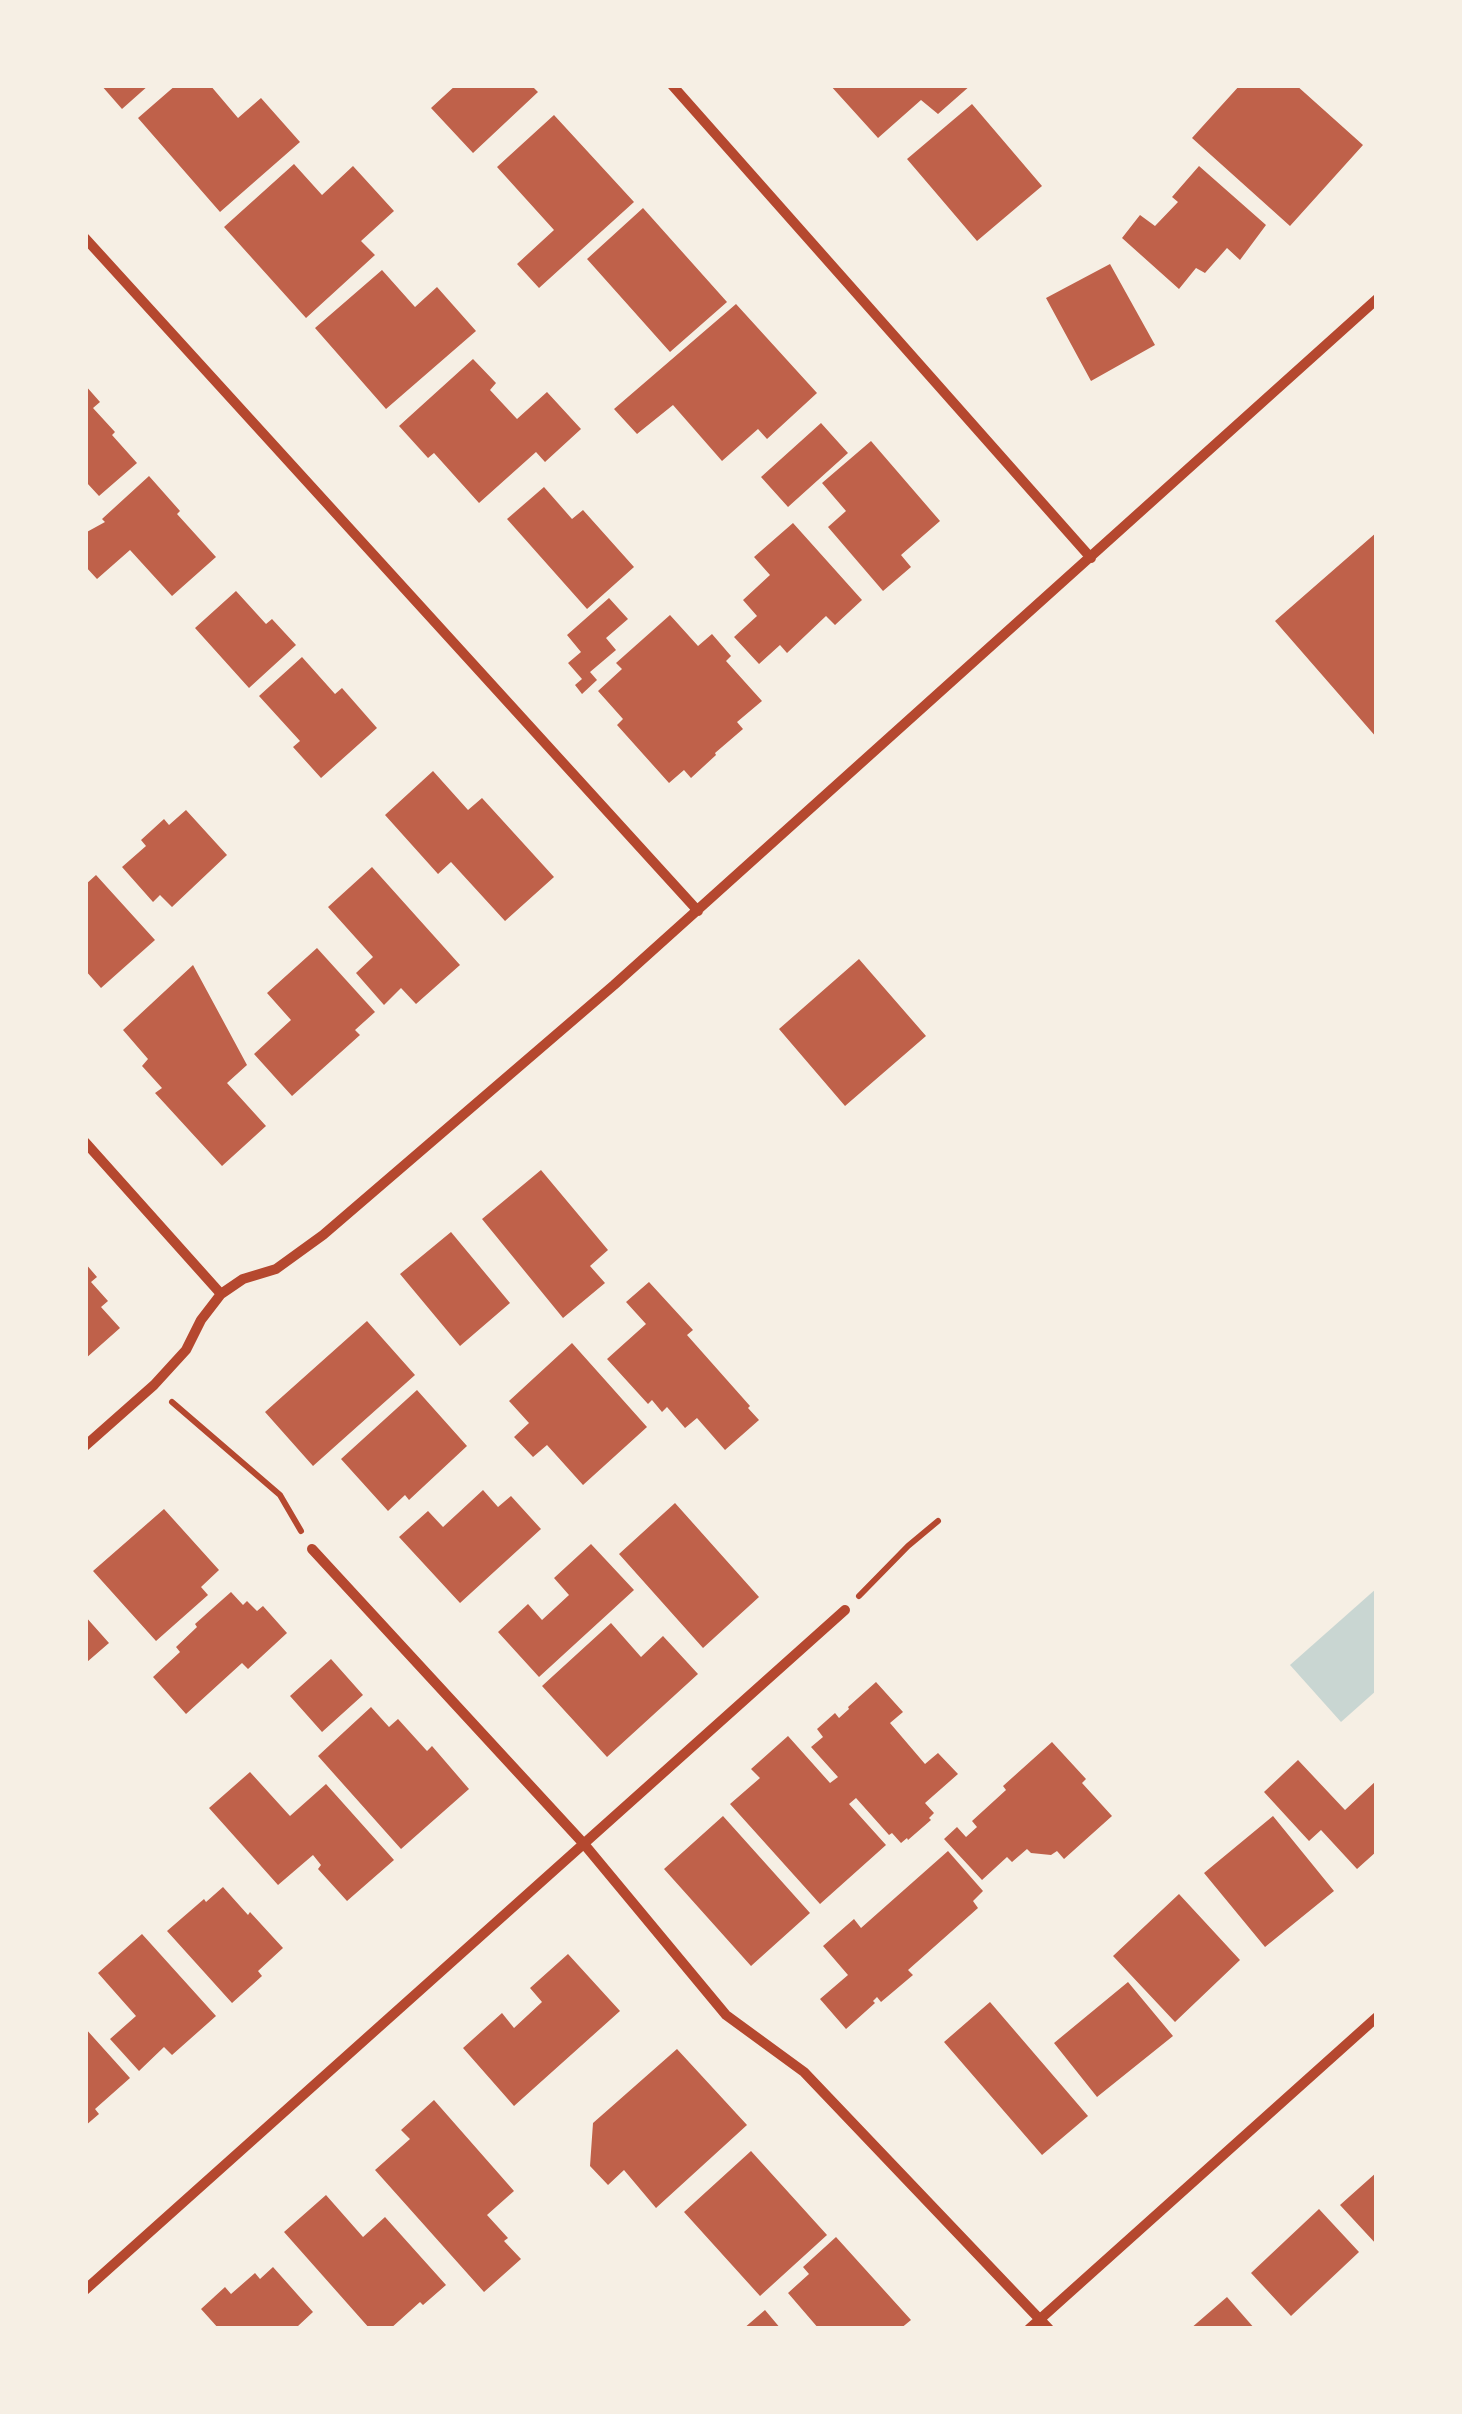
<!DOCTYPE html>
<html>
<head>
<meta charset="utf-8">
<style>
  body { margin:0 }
  #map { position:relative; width:1462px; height:2414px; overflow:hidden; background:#f6efe4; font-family:"Zilla Slab",serif }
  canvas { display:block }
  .frame { position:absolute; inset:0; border:88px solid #f6efe4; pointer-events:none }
</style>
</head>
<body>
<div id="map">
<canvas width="1462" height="2414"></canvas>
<div class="frame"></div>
</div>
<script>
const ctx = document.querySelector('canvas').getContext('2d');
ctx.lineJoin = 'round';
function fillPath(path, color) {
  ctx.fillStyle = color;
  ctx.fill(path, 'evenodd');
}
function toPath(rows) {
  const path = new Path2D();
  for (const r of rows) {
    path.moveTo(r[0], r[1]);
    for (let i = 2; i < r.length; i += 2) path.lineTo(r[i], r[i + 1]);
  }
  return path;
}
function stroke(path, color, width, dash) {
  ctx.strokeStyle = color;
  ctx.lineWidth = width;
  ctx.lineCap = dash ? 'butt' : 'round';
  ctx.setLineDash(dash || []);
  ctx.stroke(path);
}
fillPath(toPath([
  [1377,1588,1377,1690,1341,1722,1290,1665]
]), '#c9d6d2');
fillPath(toPath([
  [101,85,149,85,122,109],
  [176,85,210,85,238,118,261,98,300,142,220,212,138,118],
  [456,85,531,85,538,92,473,153,431,108],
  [830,85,971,85,938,114,921,100,878,138],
  [1240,85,1296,85,1363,145,1290,226,1192,138],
  [972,104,1042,186,977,241,907,159],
  [554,115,634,202,539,288,517,264,554,230,497,167],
  [294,164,322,195,353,166,394,211,361,241,375,255,306,318,224,227],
  [1199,166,1266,225,1240,260,1227,248,1205,273,1196,268,1179,289,1122,238,1140,215,1155,226,1178,202,1172,197],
  [643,208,727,302,670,352,587,259],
  [1110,264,1155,345,1091,381,1046,298],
  [382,270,415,307,437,287,476,331,386,409,315,328],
  [736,304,817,393,767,439,758,429,722,461,673,405,637,434,614,409],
  [473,359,496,383,490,390,517,419,547,392,581,429,545,462,536,452,479,503,434,453,428,458,399,426],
  [85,385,100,402,93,408,115,432,112,435,137,463,99,496,87,483,85,485],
  [821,423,848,453,788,507,761,477],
  [871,441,940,521,901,555,911,567,883,591,828,527,846,511,822,483],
  [149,476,180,511,177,514,216,557,172,596,130,550,97,579,85,566,85,533,105,522,102,519],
  [544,487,572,519,583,510,634,567,587,609,507,519],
  [793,523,862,600,835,625,826,616,787,653,780,645,759,664,734,637,757,616,743,600,770,575,754,557],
  [1377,532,1377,738,1275,621],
  [236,591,266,624,272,619,296,645,249,688,195,628],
  [609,598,628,619,606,638,616,650,590,672,597,680,582,694,575,685,582,679,568,663,581,652,567,635],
  [670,615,698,646,712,634,731,656,726,661,762,701,737,722,743,729,715,753,716,755,691,778,684,770,669,783,617,725,623,719,598,691,622,669,616,663],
  [302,657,335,694,342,688,377,728,321,778,293,747,300,741,259,696],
  [433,771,468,810,482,798,554,877,505,921,451,862,438,874,385,815],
  [186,810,227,855,172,907,160,895,153,902,122,867,146,846,141,840,164,819,169,825],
  [372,867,460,965,416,1004,401,988,384,1005,356,973,373,957,328,907],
  [96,875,155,940,101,988,85,970,85,885],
  [317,948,375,1012,355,1030,360,1035,292,1096,254,1054,291,1020,267,993],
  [859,959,926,1036,845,1106,779,1029],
  [193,965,247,1065,227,1083,266,1126,222,1166,155,1093,162,1088,142,1066,148,1059,123,1030],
  [541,1170,608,1250,590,1266,605,1283,563,1318,482,1219],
  [451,1232,510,1303,460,1346,400,1274],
  [85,1263,97,1277,91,1282,108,1301,101,1307,120,1328,85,1359],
  [649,1282,693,1330,687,1335,750,1406,748,1408,759,1420,725,1450,697,1418,685,1428,667,1407,662,1412,652,1400,648,1404,607,1359,646,1324,626,1302],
  [367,1321,415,1375,313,1466,265,1412],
  [572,1343,647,1427,583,1485,547,1445,533,1457,514,1437,529,1423,509,1401],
  [417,1390,467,1446,409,1500,405,1495,388,1511,341,1459],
  [483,1490,498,1507,511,1496,541,1529,460,1603,399,1537,428,1511,443,1527],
  [675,1503,759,1597,703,1648,619,1554],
  [164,1509,219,1570,201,1587,208,1595,156,1641,93,1571],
  [591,1544,634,1590,539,1677,498,1632,528,1604,542,1620,569,1595,554,1578],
  [231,1592,243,1605,247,1601,257,1611,263,1606,287,1633,248,1669,242,1663,186,1714,153,1677,180,1652,176,1647,197,1627,195,1624],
  [85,1616,109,1643,87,1662,85,1660],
  [611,1623,641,1657,663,1636,698,1674,607,1757,542,1686],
  [331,1659,363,1695,322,1732,290,1696],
  [876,1682,903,1712,890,1723,925,1764,938,1753,958,1774,925,1803,934,1813,929,1818,931,1820,908,1840,907,1838,901,1843,892,1833,889,1835,856,1798,849,1804,886,1845,820,1904,730,1804,760,1778,751,1769,788,1736,830,1783,838,1777,811,1747,823,1737,817,1729,835,1713,839,1718,849,1709,848,1707],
  [371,1707,389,1727,398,1719,427,1751,432,1746,469,1789,401,1849,318,1756],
  [1052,1742,1086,1779,1082,1783,1112,1816,1064,1859,1057,1851,1051,1855,1031,1853,1027,1849,1012,1862,1007,1857,982,1880,944,1839,957,1827,966,1837,977,1827,972,1821,1006,1790,1003,1786],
  [1298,1760,1345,1810,1377,1780,1377,1851,1357,1869,1321,1830,1309,1841,1264,1792],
  [250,1772,290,1816,326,1784,394,1860,347,1901,318,1869,321,1865,313,1855,278,1885,209,1808],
  [723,1816,810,1913,751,1966,664,1869],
  [1273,1816,1334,1891,1265,1947,1204,1873],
  [948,1851,983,1891,973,1901,978,1908,908,1970,913,1975,881,2002,877,1997,873,2001,875,2003,846,2029,820,1999,848,1975,823,1946,854,1919,861,1928],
  [223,1887,248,1915,250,1912,283,1948,258,1971,262,1976,232,2003,167,1931,204,1899,206,1902],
  [1179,1894,1240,1960,1175,2022,1113,1956],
  [142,1934,216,2016,172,2055,164,2047,139,2071,110,2039,136,2016,98,1973],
  [568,1954,620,2011,514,2106,463,2048,502,2013,514,2028,542,2002,530,1988],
  [1128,1982,1173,2036,1097,2097,1054,2043],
  [990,2002,1088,2116,1042,2155,944,2042],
  [85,2028,130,2078,95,2109,99,2114,85,2126],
  [677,2049,747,2125,656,2208,624,2170,608,2185,590,2166,593,2123],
  [434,2100,514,2191,487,2215,508,2238,504,2241,521,2259,484,2292,375,2170,410,2139,401,2130],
  [751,2151,827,2235,760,2296,684,2212],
  [1377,2172,1377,2245,1340,2205],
  [326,2195,363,2237,385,2217,446,2285,423,2305,420,2302,390,2329,370,2329,284,2232],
  [1319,2209,1359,2252,1291,2316,1251,2273],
  [836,2237,911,2320,900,2329,819,2329,788,2293,809,2274,803,2267],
  [273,2267,313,2312,298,2326,300,2329,219,2329,201,2309,225,2287,231,2294,255,2273,260,2279],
  [1227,2297,1255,2329,1190,2329],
  [765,2310,781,2329,743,2329]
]), '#bf614a');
stroke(toPath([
  [172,1402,280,1495,301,1531],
  [859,1596,908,1546,938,1521]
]), '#b5482f', 6);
stroke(toPath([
  [672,85,1091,558],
  [85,238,698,911],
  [85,1142,221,1294],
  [85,1446,154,1385,186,1350,201,1320,221,1294,243,1279,276,1269,323,1235,614,985,1377,299],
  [312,1549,584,1844,726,2015,804,2072,1049,2329],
  [85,2290,845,1610],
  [1029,2329,1377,2017]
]), '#b5482f', 10);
</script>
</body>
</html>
